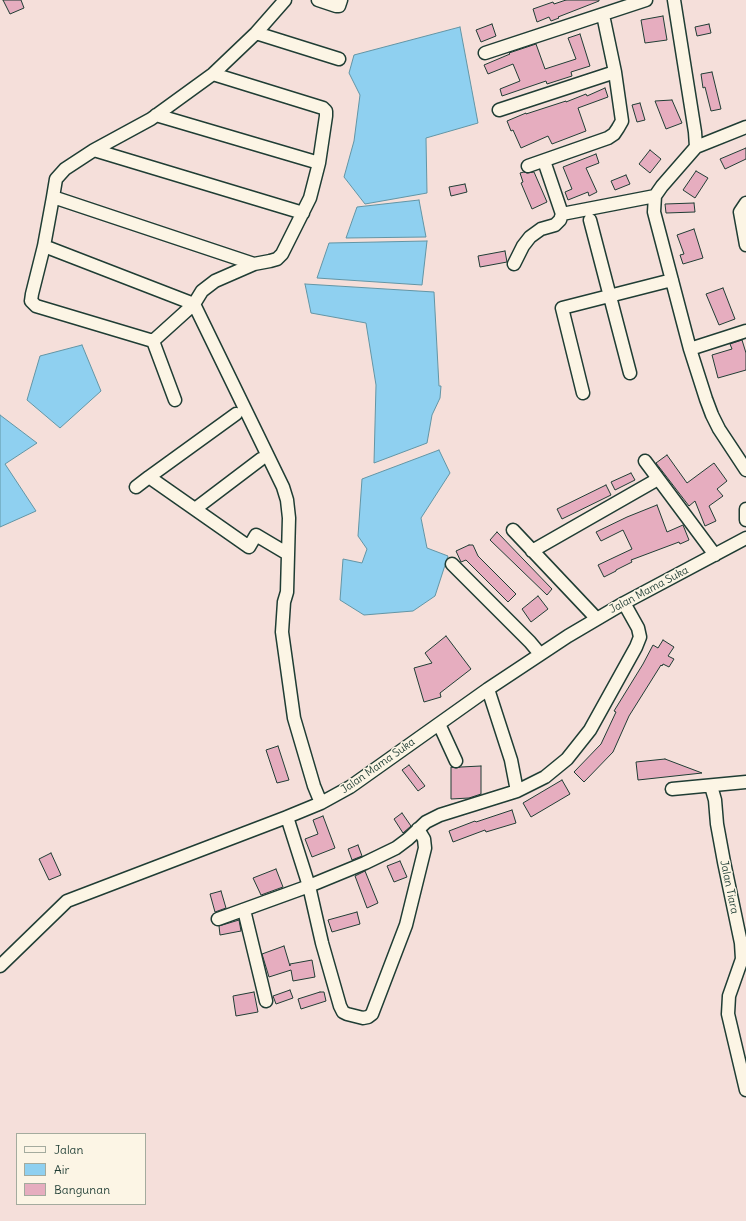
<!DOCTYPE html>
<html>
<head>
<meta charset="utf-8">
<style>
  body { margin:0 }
  #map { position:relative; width:746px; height:1221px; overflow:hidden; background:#f5dfda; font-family:Delius,sans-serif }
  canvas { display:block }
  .legend { position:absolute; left:16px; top:1133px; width:130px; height:72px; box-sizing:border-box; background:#fcf5e5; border:1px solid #a4ab9e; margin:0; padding:5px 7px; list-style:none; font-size:12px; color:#1f3d34 }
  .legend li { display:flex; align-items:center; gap:8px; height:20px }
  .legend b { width:20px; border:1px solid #a4ab9e }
</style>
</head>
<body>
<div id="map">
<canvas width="746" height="1221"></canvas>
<ul class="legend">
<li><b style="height:5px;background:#fcf5e5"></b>Jalan</li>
<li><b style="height:11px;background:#8fd0f0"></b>Air</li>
<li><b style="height:11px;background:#e6adbf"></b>Bangunan</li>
</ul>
</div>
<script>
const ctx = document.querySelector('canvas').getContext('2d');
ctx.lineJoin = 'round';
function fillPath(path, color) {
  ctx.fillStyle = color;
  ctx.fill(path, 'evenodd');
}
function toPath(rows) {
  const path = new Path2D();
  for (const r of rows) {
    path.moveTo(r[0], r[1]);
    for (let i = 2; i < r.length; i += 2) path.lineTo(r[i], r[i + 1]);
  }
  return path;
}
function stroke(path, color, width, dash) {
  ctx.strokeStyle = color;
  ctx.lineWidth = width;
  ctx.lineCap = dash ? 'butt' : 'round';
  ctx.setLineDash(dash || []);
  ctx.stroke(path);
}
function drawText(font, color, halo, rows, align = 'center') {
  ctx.font = font + ' Delius,sans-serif';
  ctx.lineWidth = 3;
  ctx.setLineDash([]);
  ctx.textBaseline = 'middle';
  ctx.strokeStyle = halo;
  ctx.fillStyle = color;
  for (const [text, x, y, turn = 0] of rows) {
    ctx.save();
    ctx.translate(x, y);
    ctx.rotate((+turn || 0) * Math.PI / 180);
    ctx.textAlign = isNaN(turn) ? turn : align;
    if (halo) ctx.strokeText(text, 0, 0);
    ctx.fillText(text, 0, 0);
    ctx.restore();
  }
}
const water = toPath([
  [460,27,478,123,426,138,427,193,365,204,344,177,354,141,360,95,349,73,354,55,460,27],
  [419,200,426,237,346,238,357,207,419,200],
  [427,241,422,285,317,278,329,243,427,241],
  [305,284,434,292,439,386,441,386,440,398,432,415,427,443,374,463,376,385,366,323,311,313,305,284],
  [82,345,101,391,60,428,27,400,40,356,82,345],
  [0,415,37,443,5,464,36,511,0,527,0,415],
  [439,450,450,473,421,518,427,548,448,556,435,596,413,611,364,615,340,600,343,559,362,563,367,549,358,536,362,479,439,450]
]);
fillPath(water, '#8fd0f0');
stroke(water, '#6295a5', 1);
const building = toPath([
  [3,0,21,0,24,8,10,14,3,0],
  [566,0,599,0,599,1,558,17,559,18,551,21,549,17,537,22,533,9,553,2,554,4,566,0],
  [663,16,667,40,645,43,641,20,663,16],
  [492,24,496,36,481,42,476,30,492,24],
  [709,24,711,33,697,36,695,27,709,24],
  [580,34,590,66,571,72,572,76,547,84,546,81,502,96,500,89,520,81,513,64,488,74,484,65,510,54,509,53,536,44,545,69,576,59,568,38,580,34],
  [712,72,721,109,711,111,705,87,703,88,701,74,712,72],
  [605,88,608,97,578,108,586,131,552,144,548,136,521,148,513,130,511,131,507,121,526,113,526,114,566,101,566,102,586,94,587,96,605,88],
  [672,100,682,123,666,129,655,101,672,100],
  [640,103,645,120,637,122,632,105,640,103],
  [746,148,746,159,725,169,720,159,746,148],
  [650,150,661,159,650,173,639,164,650,150],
  [596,154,599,163,586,168,597,192,589,196,588,192,568,200,565,192,572,189,563,167,596,154],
  [696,171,708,178,695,198,683,190,696,171],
  [524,172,527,173,534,172,547,202,532,209,521,183,523,182,520,173,524,172],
  [626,175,630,184,615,190,611,181,626,175],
  [465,184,467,192,451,196,449,187,465,184],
  [694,203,695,212,666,213,665,204,694,203],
  [694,229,703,258,683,264,680,255,684,254,677,235,694,229],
  [505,251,507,262,480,267,478,256,505,251],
  [723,288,735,319,719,325,706,294,723,288],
  [742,340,746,353,746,370,718,378,712,355,732,349,730,344,742,340],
  [667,455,687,483,714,463,727,481,717,489,723,496,709,506,716,521,705,526,695,501,689,506,656,463,667,455],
  [631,473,635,480,615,490,611,482,631,473],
  [606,485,611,495,562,519,557,509,606,485],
  [657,505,667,532,683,525,689,540,680,544,679,542,631,560,632,562,616,570,616,571,604,577,598,565,632,549,623,530,601,541,596,532,627,517,657,505],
  [497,532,552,589,547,595,490,540,497,532],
  [469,545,473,545,478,556,516,594,508,602,466,560,461,562,456,551,469,545],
  [538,596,548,609,531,622,522,609,538,596],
  [446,636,471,669,440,693,441,697,424,702,414,668,432,663,425,653,446,636],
  [663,640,674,647,668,656,674,659,669,667,663,664,662,666,661,665,629,716,613,752,584,782,574,772,601,744,616,712,614,711,643,664,653,645,658,648,663,640],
  [278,746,289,780,277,783,266,750,278,746],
  [665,759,702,773,638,780,636,762,665,759],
  [409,765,425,786,418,791,402,770,409,765],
  [481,766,481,794,469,798,451,799,451,767,456,768,461,767,481,766],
  [562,780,570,794,531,817,523,803,562,780],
  [512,810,516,823,486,832,485,830,453,842,449,831,475,821,476,822,512,810],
  [402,813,411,826,403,833,394,819,402,813],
  [323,816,335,848,312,857,305,839,318,834,313,820,323,816],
  [358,845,362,856,352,860,348,849,358,845],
  [51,853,61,875,49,880,39,859,51,853],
  [400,861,407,877,394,882,387,866,400,861],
  [276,869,283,887,261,895,253,878,276,869],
  [365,871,378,903,367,908,355,876,365,871],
  [221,891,226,908,215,912,210,894,221,891],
  [357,912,360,924,332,932,328,920,357,912],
  [239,920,241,931,220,935,219,926,239,920],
  [284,946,290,966,290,964,312,960,315,977,293,981,291,970,269,977,262,954,284,946],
  [290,990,293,998,276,1004,273,996,290,990],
  [254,992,258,1012,236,1016,233,996,254,992],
  [320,992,324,992,326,1001,301,1009,298,999,320,992]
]);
fillPath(building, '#e6adbf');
stroke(building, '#1f3d34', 1);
const minor = toPath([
  [285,0,256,33,213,74,151,119,94,150,65,169,56,179,53,197,254,264,215,281,202,291,194,304,283,487,287,500,289,518,287,592,284,602,282,632,294,718,314,786,321,803],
  [318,0,336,6,339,6,341,0],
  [674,0,695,132,696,147,662,186,655,196,654,212,690,349,706,399,712,415,719,429,746,470],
  [256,33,339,59],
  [485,53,646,0],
  [213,74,323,108,326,111,326,116,319,163,310,198,282,254,277,259,270,261,254,264],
  [499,110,615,72],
  [156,115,319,163],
  [696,147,746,127],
  [94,150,303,213],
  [544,161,562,214],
  [528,166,608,138,614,134,618,128,622,121,615,72,603,15],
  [746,203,740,212,746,245],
  [590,220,630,373],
  [44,246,194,304,153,341,36,306,31,301,32,294,44,246,53,197],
  [514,264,523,246,530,237,541,229,555,225,560,220,562,214,655,196],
  [153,341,175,400],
  [690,349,746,331],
  [583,393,562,308,672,280],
  [236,414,149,477,249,547,256,535,288,554],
  [645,461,715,555],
  [136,487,149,477],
  [195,509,261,459],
  [746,509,746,520],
  [513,530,597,619],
  [532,551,658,479],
  [452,564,530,642,540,654],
  [488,689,511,760,517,791],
  [439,724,456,761],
  [711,786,715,800,717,824,724,862,741,943,742,959,729,996,728,1014,746,1090],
  [672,789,746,782],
  [287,817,309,886,322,943,340,1006,343,1012,347,1014,363,1018,368,1017,372,1014,406,925,425,848,424,839,418,829],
  [244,910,266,1001],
  [218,919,309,886,365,863,396,848,408,839,426,822,440,815,517,791,545,777,567,759,590,730,636,647,640,637,638,628,624,603],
  [0,966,67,901,287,817,321,803,350,787,488,689,568,636,624,603,746,538]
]);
stroke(minor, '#1f3d34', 15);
stroke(minor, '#fcf5e5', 12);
drawText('11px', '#1f3d34', '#fcf5e5', [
  ["Jalan Mama Suka",649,590,-28],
  ["Jalan Mama Suka",378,766,-35],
  ["Jalan Tiara",729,887,78]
]);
</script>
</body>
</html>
